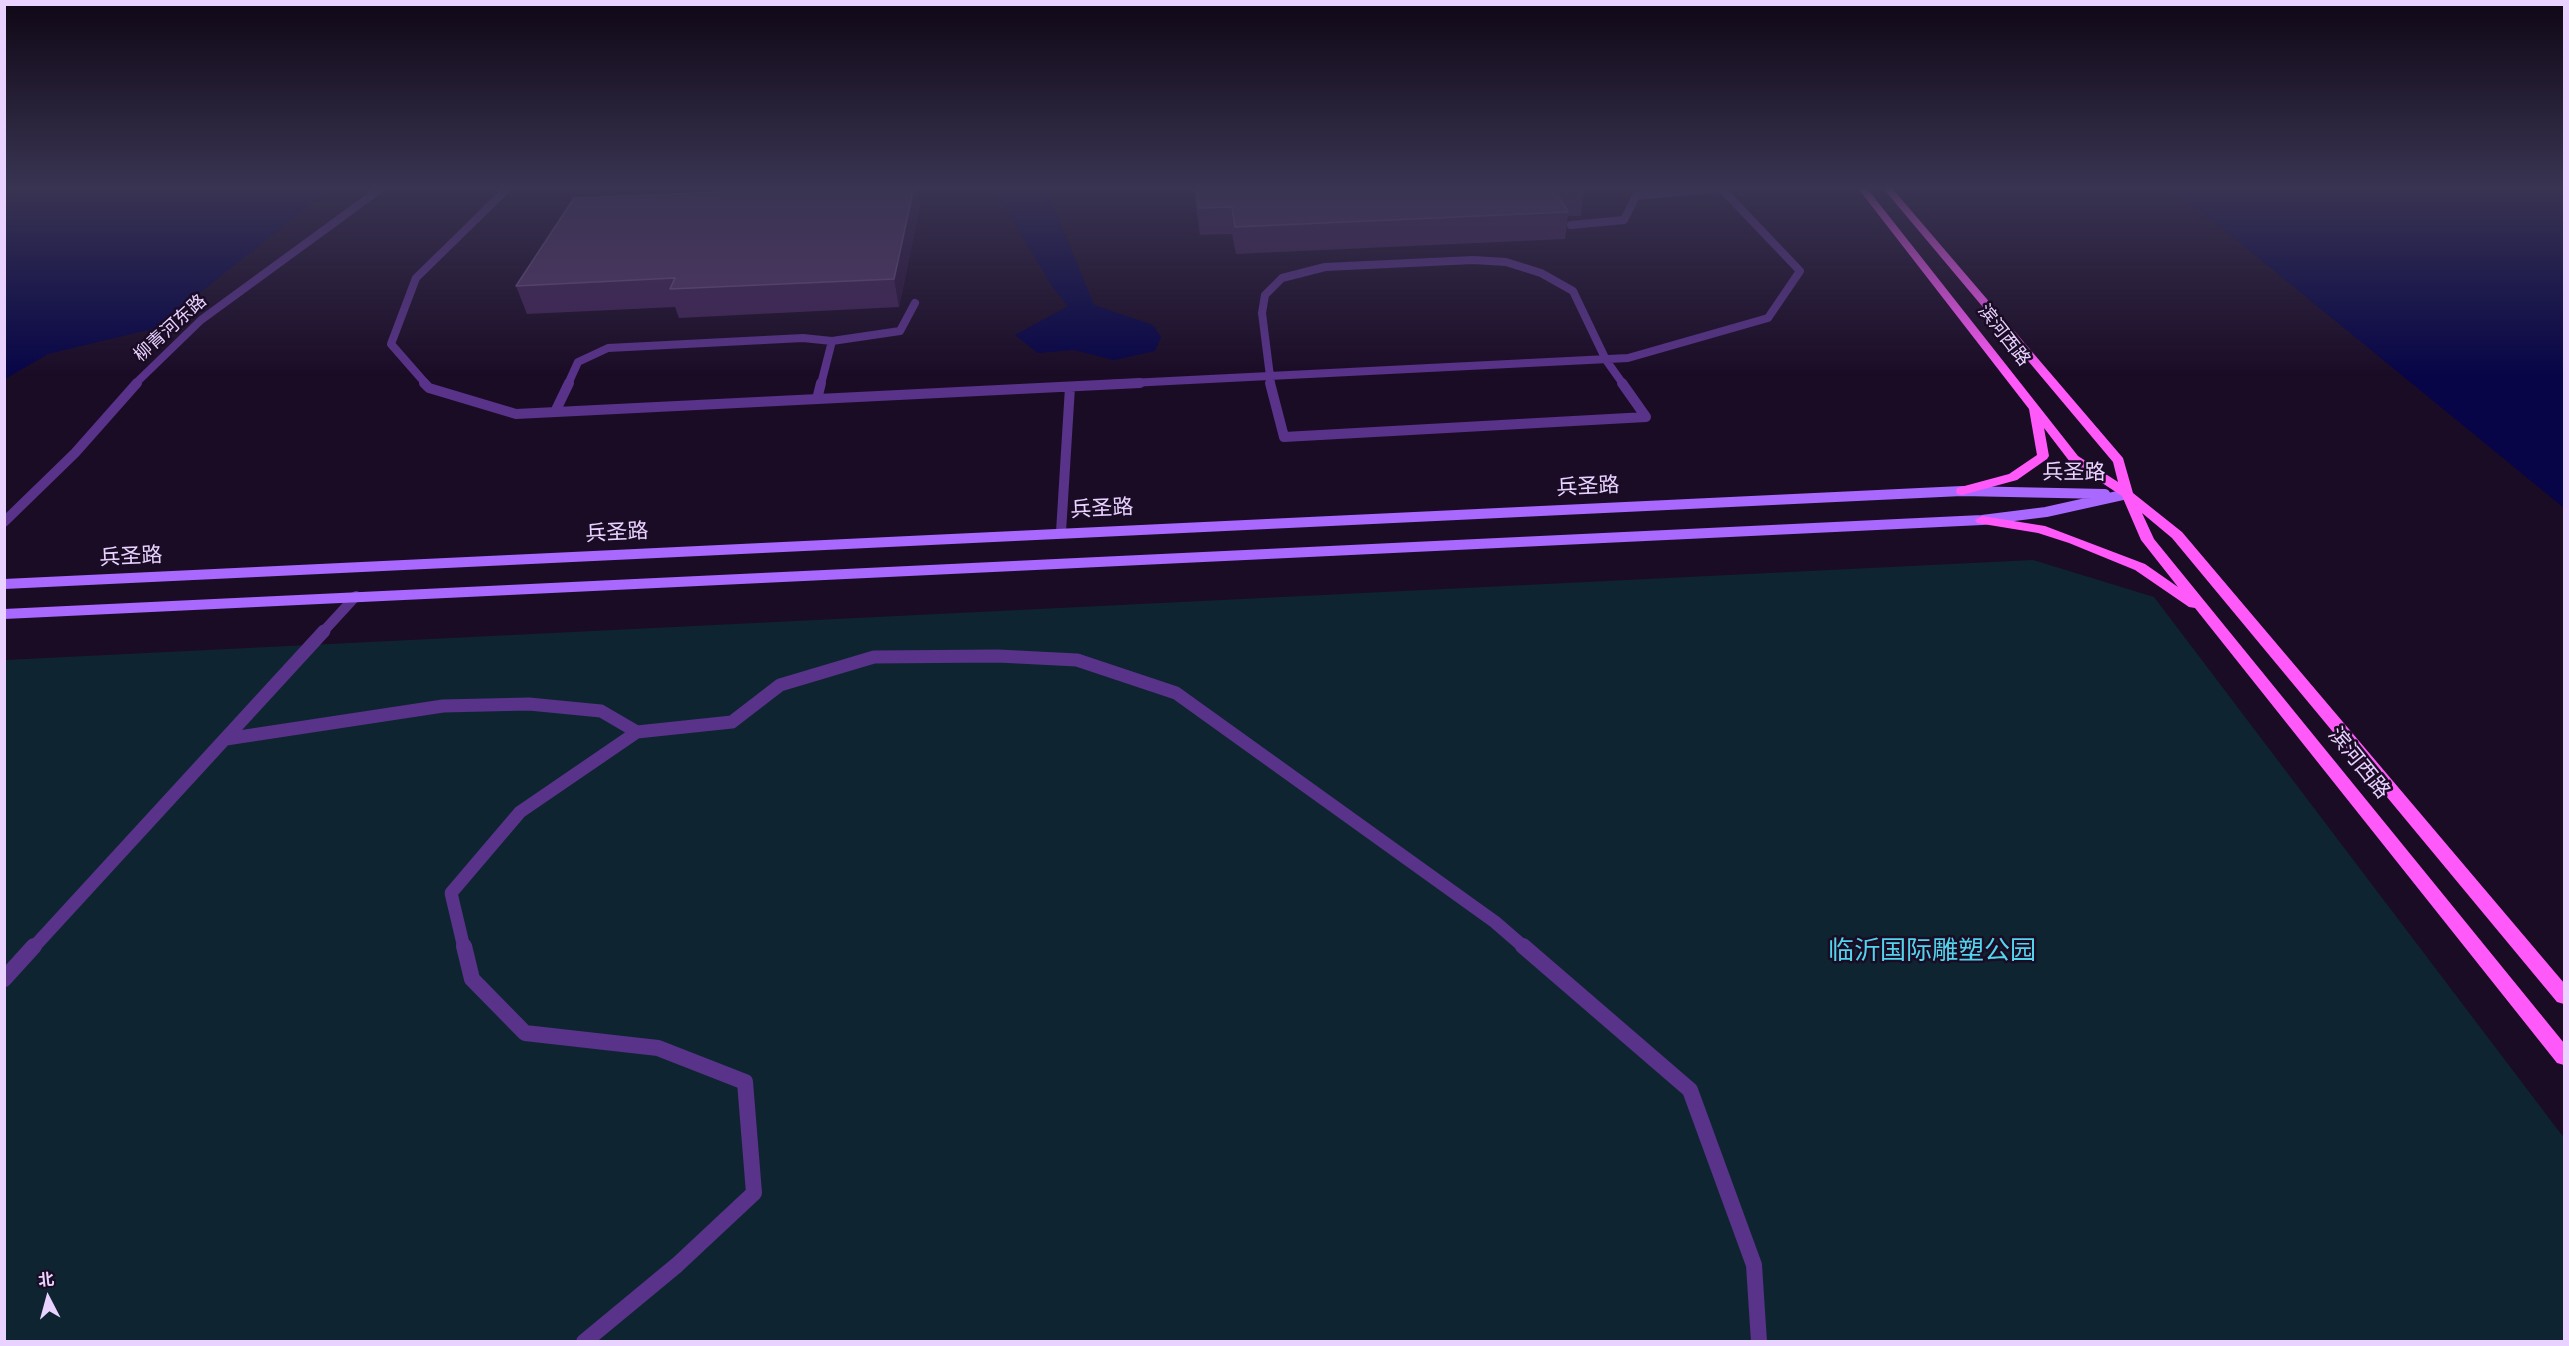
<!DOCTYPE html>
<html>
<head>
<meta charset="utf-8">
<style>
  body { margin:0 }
  #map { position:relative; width:2569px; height:1346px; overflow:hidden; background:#1b0c26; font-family:Jost,"Noto Sans SC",sans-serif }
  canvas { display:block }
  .frame { position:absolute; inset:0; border:6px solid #e9d2ff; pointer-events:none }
  .north { position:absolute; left:18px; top:1268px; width:60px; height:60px; -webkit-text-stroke:4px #1b0c26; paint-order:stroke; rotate:354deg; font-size:16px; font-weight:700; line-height:24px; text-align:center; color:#e9d2ff }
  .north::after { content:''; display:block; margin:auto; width:21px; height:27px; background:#e9d2ff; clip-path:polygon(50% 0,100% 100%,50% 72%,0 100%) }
</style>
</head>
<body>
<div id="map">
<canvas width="2569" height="1346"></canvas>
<div class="frame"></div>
<div class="north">北</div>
</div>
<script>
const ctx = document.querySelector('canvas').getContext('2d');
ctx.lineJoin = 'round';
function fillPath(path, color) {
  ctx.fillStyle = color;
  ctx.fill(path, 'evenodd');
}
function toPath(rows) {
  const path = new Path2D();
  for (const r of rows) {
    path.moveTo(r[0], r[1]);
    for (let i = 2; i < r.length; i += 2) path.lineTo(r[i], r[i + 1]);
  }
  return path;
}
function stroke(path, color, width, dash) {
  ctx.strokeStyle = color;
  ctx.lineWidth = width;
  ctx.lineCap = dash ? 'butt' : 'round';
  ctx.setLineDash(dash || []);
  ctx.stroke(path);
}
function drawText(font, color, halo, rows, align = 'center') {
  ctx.font = font + ' Jost,"Noto Sans SC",sans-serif';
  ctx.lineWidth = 5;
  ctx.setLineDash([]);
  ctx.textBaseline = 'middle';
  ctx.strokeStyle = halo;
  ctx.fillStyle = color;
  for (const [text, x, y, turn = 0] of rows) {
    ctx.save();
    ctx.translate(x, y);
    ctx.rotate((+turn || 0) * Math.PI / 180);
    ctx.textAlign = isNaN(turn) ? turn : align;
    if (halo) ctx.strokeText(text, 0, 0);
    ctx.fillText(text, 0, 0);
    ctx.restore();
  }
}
fillPath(toPath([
  [2033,560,2154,597,2564,1138,2564,1341,5,1342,5,660]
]), '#0f2431');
fillPath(toPath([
  [27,187,332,187,156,328,48,354,5,379,5,200],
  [993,187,1050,187,1054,208,1094,305,1153,325,1161,337,1155,351,1114,360,1074,350,1038,353,1015,335,1068,306,1053,288],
  [2165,187,2564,187,2564,508,2217,224]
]), '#070547');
stroke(toPath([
  [1571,225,1624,220,1636,196,1721,188],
  [832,341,900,331,915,303],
  [426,384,391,344,416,278,509,187],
  [568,384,578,362,608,348,803,338,832,341,821,384],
  [1110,384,1628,358,1768,318,1800,271,1720,187],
  [1271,384,1262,313,1265,295,1282,278,1325,267,1473,260,1506,262,1541,273,1573,291,1606,360,1623,384]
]), '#59328a', 8);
stroke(toPath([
  [424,383,429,388,516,414,1140,383],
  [1270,383,1284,437,1646,417,1622,383],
  [817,399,821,383],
  [555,412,569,383],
  [1061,532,1070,387]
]), '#59328a', 10);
stroke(toPath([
  [135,384,201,320,383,187]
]), '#59328a', 8);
stroke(toPath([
  [4,522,75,453,137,383],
  [322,633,356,596]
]), '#59328a', 10);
stroke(toPath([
  [226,739,443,706,529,704,601,711,637,732,732,722,780,685,874,657,998,656,1077,660,1176,693,1495,922,1525,948],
  [33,948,324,631],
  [464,948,451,893,520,812,637,732]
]), '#59328a', 13);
stroke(toPath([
  [464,946,472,979,525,1033,658,1048,745,1082,754,1193,677,1265,584,1342],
  [1523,946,1690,1090,1754,1265,1759,1342],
  [4,979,34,946]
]), '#59328a', 16);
stroke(toPath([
  [4,584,1962,491,2105,494],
  [4,614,1982,520,2046,512,2127,494]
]), '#a969ff', 10);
fillPath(toPath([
  [1857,187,1866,187,2078,456,2118,482,2113,462,1882,187,1891,187,2123,458,2133,493,2182,532,2564,983,2564,1004,2557,1002,2172,538,2142,513,2154,539,2564,1043,2564,1065,2557,1063,2195,608,2189,607,2135,570,2069,543,2038,533,1977,523,1975,520,1982,516,2045,526,2145,564,2178,587,2141,540,2122,496,2070,462,2044,428,2049,456,2047,459,2017,480,1962,495,1957,494,1956,491,1957,488,2009,474,2037,455,2029,409,1857,187]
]), '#ff59fa');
fillPath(toPath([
  [753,187,917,187,920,206,899,307,679,318,675,307,527,314,516,286,722,192],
  [1193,187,1583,187,1584,189,1581,216,1568,216,1565,239,1236,254,1232,234,1200,235]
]), '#422356');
fillPath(toPath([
  [914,187,917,187,920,206,899,307,894,279]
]), '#2b123b');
const building = toPath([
  [753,187,914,187,894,279,670,289,675,278,516,286,574,198,722,192,723,188,753,187],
  [1196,187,1583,187,1584,189,1555,191,1568,212,1235,227,1232,207,1199,208,1196,187]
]);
fillPath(building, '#543668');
stroke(building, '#6b4e80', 1.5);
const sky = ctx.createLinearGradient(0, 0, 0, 376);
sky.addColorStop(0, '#0f0715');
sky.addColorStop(0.5, '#393452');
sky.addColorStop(1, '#39345200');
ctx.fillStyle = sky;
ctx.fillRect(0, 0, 2569, 376);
drawText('18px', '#e9d2ff', '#1b0c26', [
  ["柳青河东路",171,329,-42],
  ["滨河西路",2003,336,52]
]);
drawText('21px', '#e9d2ff', '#1b0c26', [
  ["兵圣路",2074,474],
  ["兵圣路",1588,488,-3],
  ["兵圣路",1102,510,-3],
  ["兵圣路",617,534,-3],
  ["兵圣路",131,558,-3],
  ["滨河西路",2358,764,51]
]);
drawText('26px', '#51d4ec', '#1b0c26', [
  ["临沂国际雕塑公园",1932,953]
]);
</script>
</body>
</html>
